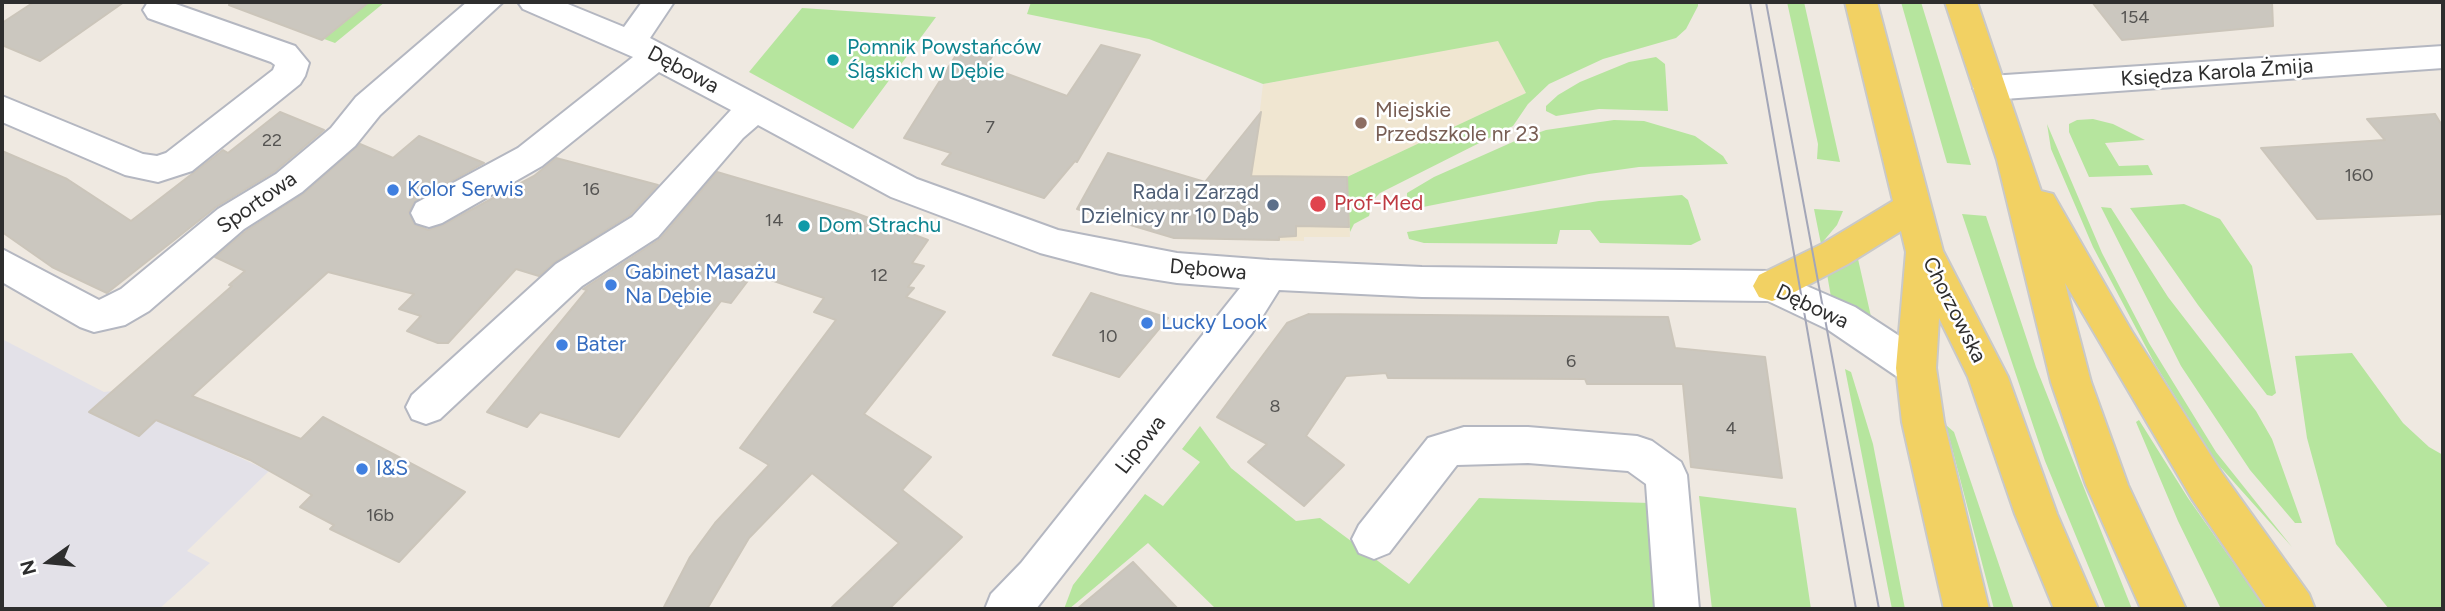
<!DOCTYPE html>
<html>
<head>
<meta charset="utf-8">
<style>
  body { margin:0 }
  #map { position:relative; width:2445px; height:611px; overflow:hidden; background:#efe9e1; font-family:Figtree,sans-serif }
  canvas { display:block }
  .frame { position:absolute; inset:0; border:4px solid #2e2e2e; pointer-events:none }
  .north { position:absolute; left:14px; top:527px; width:70px; height:70px; -webkit-text-stroke:5px #fff; paint-order:stroke; rotate:255deg; font-size:19px; font-weight:700; line-height:28px; text-align:center; color:#2e2e2e }
  .north::after { content:''; display:block; margin:auto; width:24px; height:32px; background:#2e2e2e; clip-path:polygon(50% 0,100% 100%,50% 72%,0 100%) }
</style>
</head>
<body>
<div id="map">
<canvas width="2445" height="611"></canvas>
<div class="frame"></div>
<div class="north">N</div>
</div>
<script>
const ctx = document.querySelector('canvas').getContext('2d');
ctx.lineJoin = 'round';
function fillPath(path, color) {
  ctx.fillStyle = color;
  ctx.fill(path, 'evenodd');
}
function toPath(rows) {
  const path = new Path2D();
  for (const r of rows) {
    path.moveTo(r[0], r[1]);
    for (let i = 2; i < r.length; i += 2) path.lineTo(r[i], r[i + 1]);
  }
  return path;
}
function stroke(path, color, width, dash) {
  ctx.strokeStyle = color;
  ctx.lineWidth = width;
  ctx.lineCap = dash ? 'butt' : 'round';
  ctx.setLineDash(dash || []);
  ctx.stroke(path);
}
function drawText(font, color, halo, rows, align = 'center') {
  ctx.font = font + ' Figtree,sans-serif';
  ctx.lineWidth = 5;
  ctx.setLineDash([]);
  ctx.textBaseline = 'middle';
  ctx.strokeStyle = halo;
  ctx.fillStyle = color;
  for (const [text, x, y, turn = 0] of rows) {
    ctx.save();
    ctx.translate(x, y);
    ctx.rotate((+turn || 0) * Math.PI / 180);
    ctx.textAlign = isNaN(turn) ? turn : align;
    if (halo) ctx.strokeText(text, 0, 0);
    ctx.fillText(text, 0, 0);
    ctx.restore();
  }
}
fillPath(toPath([
  [2,339,104,392,113,391,175,428,269,471,187,551,210,563,159,609,2,609]
]), '#e3e1e8');
fillPath(toPath([
  [1498,40,1526,93,1347,177,1350,237,1304,237,1304,241,1173,239,1256,145,1263,84]
]), '#f0e6d1');
fillPath(toPath([
  [369,2,385,2,335,43,316,36,322,31,330,34],
  [1031,2,1698,2,1698,6,1686,29,1676,38,1603,59,1549,84,1528,104,1513,126,1380,193,1373,200,1369,216,1354,224,1350,232,1347,177,1526,93,1498,41,1263,84,1149,39,1027,14],
  [1787,2,1804,2,1840,162,1817,159,1818,144],
  [1901,2,1921,2,1971,165,1947,163],
  [802,8,936,17,853,129,749,72],
  [1656,57,1665,64,1668,111,1599,109,1556,116,1546,111,1546,106,1558,95,1580,82,1629,62],
  [2093,119,2113,124,2145,140,2105,143,2119,166,2148,165,2153,175,2089,177,2069,132,2069,124,2077,120],
  [1614,120,1644,121,1695,136,1723,156,1728,164,1639,167,1589,174,1413,209,1407,203,1407,193,1434,177,1515,141,1546,130],
  [2047,124,2102,253,2149,343,2216,452,2292,547,2215,461,2155,364,2093,247,2051,149],
  [1682,195,1688,200,1701,240,1691,245,1600,243,1590,230,1560,230,1557,244,1424,243,1409,239,1407,232,1599,201],
  [2184,204,2220,219,2252,266,2276,393,2272,396,2267,395,2198,305,2130,208],
  [2101,207,2111,208,2168,297,2256,411,2272,439,2302,523,2295,523,2250,470,2181,366],
  [1814,209,1843,211,1837,225,1821,244],
  [1962,214,1986,216,2036,367,2132,609,2106,609,2045,461],
  [1856,258,1858,259,1872,321,1831,297,1827,274],
  [2352,353,2403,423,2429,447,2443,455,2443,609,2389,609,2336,544,2307,438,2295,356],
  [1845,369,1851,372,1873,444,1905,609,1892,609],
  [2139,420,2188,498,2266,609,2221,609,2178,521,2136,422],
  [1946,425,1954,432,2014,609,1994,609],
  [1200,426,1231,468,1296,521,1320,518,1409,584,1479,498,1650,503,1660,609,1216,609,1148,543,1069,609,1064,609,1073,585,1145,494,1163,506,1200,462,1182,449],
  [1699,496,1796,508,1811,609,1712,609]
]), '#b6e59e');
const building = toPath([
  [34,2,124,2,40,61,2,45,2,23,34,2],
  [230,2,369,2,322,40,229,5,230,2],
  [2092,2,2272,2,2273,26,2122,40,2092,2],
  [963,44,996,50,986,66,1067,96,1101,45,1140,55,1077,162,1075,161,1044,198,942,164,951,153,904,138,963,44],
  [280,112,324,130,274,172,216,207,107,293,52,267,2,232,2,151,67,179,131,221,223,150,228,153,280,112],
  [1261,112,1251,176,1347,177,1349,227,1296,226,1296,236,1279,237,1279,240,1174,238,1077,209,1108,153,1205,182,1261,112],
  [2435,114,2443,127,2443,214,2317,219,2261,148,2385,140,2367,119,2435,114],
  [419,136,484,163,414,202,409,212,414,224,428,230,443,225,534,176,556,158,658,185,630,215,555,262,539,276,516,269,448,343,438,343,407,331,421,316,399,309,414,294,328,272,192,396,301,439,323,417,465,492,399,562,330,529,334,525,300,507,312,495,250,460,156,420,139,436,89,412,232,286,229,285,245,271,215,257,246,231,303,194,360,144,393,158,419,136],
  [717,172,850,211,928,240,912,263,924,266,908,287,914,288,906,297,945,312,864,414,931,457,902,490,962,537,889,609,830,609,899,543,812,473,749,538,707,609,663,609,690,557,715,523,769,465,740,448,836,320,814,312,824,298,753,274,731,303,721,301,619,437,540,412,527,427,487,412,587,290,583,289,660,239,717,172],
  [1091,293,1168,318,1119,377,1053,355,1091,293],
  [1309,314,1668,317,1675,348,1765,357,1782,478,1691,467,1683,384,1587,384,1585,379,1388,378,1386,373,1346,376,1306,436,1344,465,1304,506,1248,462,1267,444,1217,417,1287,323,1309,314],
  [1133,562,1178,609,1077,609,1133,562]
]);
fillPath(building, '#cbc7bf');
stroke(building, '#cbc5ba', 2);
const minor = toPath([
  [148,2,170,2,295,46,309,63,305,76,300,84,192,171,158,182,125,175,2,122,2,96,143,154,157,156,166,153,273,70,275,65,271,62,148,18,143,10,148,2],
  [467,2,503,2,380,115,355,146,302,192,244,229,149,311,125,325,94,332,80,327,2,282,2,249,99,300,121,289,218,209,276,174,331,128,356,97,467,2],
  [518,2,563,2,624,27,642,2,674,2,650,38,917,179,1058,230,1177,253,1269,260,1422,267,1772,271,1855,307,1930,356,1936,368,1930,380,1916,384,1902,380,1827,329,1768,301,1422,297,1279,290,1252,333,1036,609,985,609,991,594,1021,563,1240,288,1177,283,1120,274,1040,253,891,197,758,125,743,138,658,237,582,286,440,419,426,424,412,419,406,407,412,395,556,264,632,217,731,110,659,72,542,166,442,223,429,227,416,223,411,213,416,203,518,148,633,57,523,9,518,2],
  [2443,46,2443,68,1990,100,1978,96,1973,88,1978,80,1990,76,2443,46],
  [1464,427,1528,427,1637,436,1652,441,1681,462,1687,475,1699,609,1655,609,1646,484,1628,471,1528,463,1457,465,1389,553,1374,559,1359,553,1352,539,1359,525,1428,438,1464,427]
]);
const major = toPath([
  [1845,2,1877,2,1943,251,2008,377,2057,514,2098,609,2054,609,2015,514,1968,377,1939,318,1936,368,1944,422,1989,609,1944,609,1902,422,1896,368,1906,252,1901,231,1848,264,1785,297,1772,301,1759,297,1753,286,1759,275,1822,244,1893,201,1845,2],
  [1945,2,1977,2,2041,191,2053,194,2131,330,2222,473,2309,594,2315,609,2267,609,2192,499,2065,283,2091,382,2128,485,2186,609,2141,609,2086,485,2051,382,1997,160,1945,2]
]);
stroke(minor, '#b4b7c1', 4);
stroke(major, '#c9c9c9', 4);
fillPath(minor, '#fff');
fillPath(major, '#f2d163');
stroke(toPath([
  [1750,2,1856,609],
  [1766,2,1879,609]
]), '#a3a6b8', 2);
for (const [x, y, r, color] of [
  [833,60,7,"#0f9aa8"],
  [1361,123,7,"#8d6e63"],
  [393,190,7,"#3f7fe0"],
  [1318,204,9,"#e0444e"],
  [1273,205,7,"#5c6f8a"],
  [804,226,7,"#0f9aa8"],
  [611,285,7,"#3f7fe0"],
  [1147,323,7,"#3f7fe0"],
  [562,345,7,"#3f7fe0"],
  [362,469,7,"#3f7fe0"]
]) {
  const dot = new Path2D();
  dot.arc(x, y, r, 0, 2 * Math.PI);
  ctx.fillStyle = color;
  ctx.fill(dot);
  stroke(dot, '#fff', 2.5);
}
drawText('18px', '#555452', null, [
  ["154",2135,18],
  ["7",990,128],
  ["22",272,141],
  ["160",2359,176],
  ["16",591,190],
  ["14",774,221],
  ["12",879,276],
  ["10",1108,337],
  ["6",1571,362],
  ["8",1275,407],
  ["4",1731,429],
  ["16b",380,516]
]);
drawText('21px', '#0d838f', '#fff', [
  ["Pomnik Powstańców",847,48],
  ["Śląskich w Dębie",847,72],
  ["Dom Strachu",818,226]
], 'left');
drawText('21px', '#2e2e2e', '#fff', [
  ["Dębowa",683,70,28],
  ["Księdza Karola Żmija",2217,73,-4],
  ["Sportowa",257,203,-35],
  ["Dębowa",1208,270,5],
  ["Dębowa",1812,307,25],
  ["Chorzowska",1954,310,63],
  ["Lipowa",1141,445,-52]
]);
drawText('21px', '#785e54', '#fff', [
  ["Miejskie",1375,111],
  ["Przedszkole nr 23",1375,135]
], 'left');
drawText('21px', '#366cbe', '#fff', [
  ["Kolor Serwis",407,190],
  ["Gabinet Masażu",625,273],
  ["Na Dębie",625,297],
  ["Lucky Look",1161,323],
  ["Bater",576,345],
  ["I&S",376,469]
], 'left');
drawText('21px', '#4e5e75', '#fff', [
  ["Rada i Zarząd",1259,193],
  ["Dzielnicy nr 10 Dąb",1259,217]
], 'right');
drawText('21px', '#be3a42', '#fff', [
  ["Prof-Med",1334,204]
], 'left');
</script>
</body>
</html>
